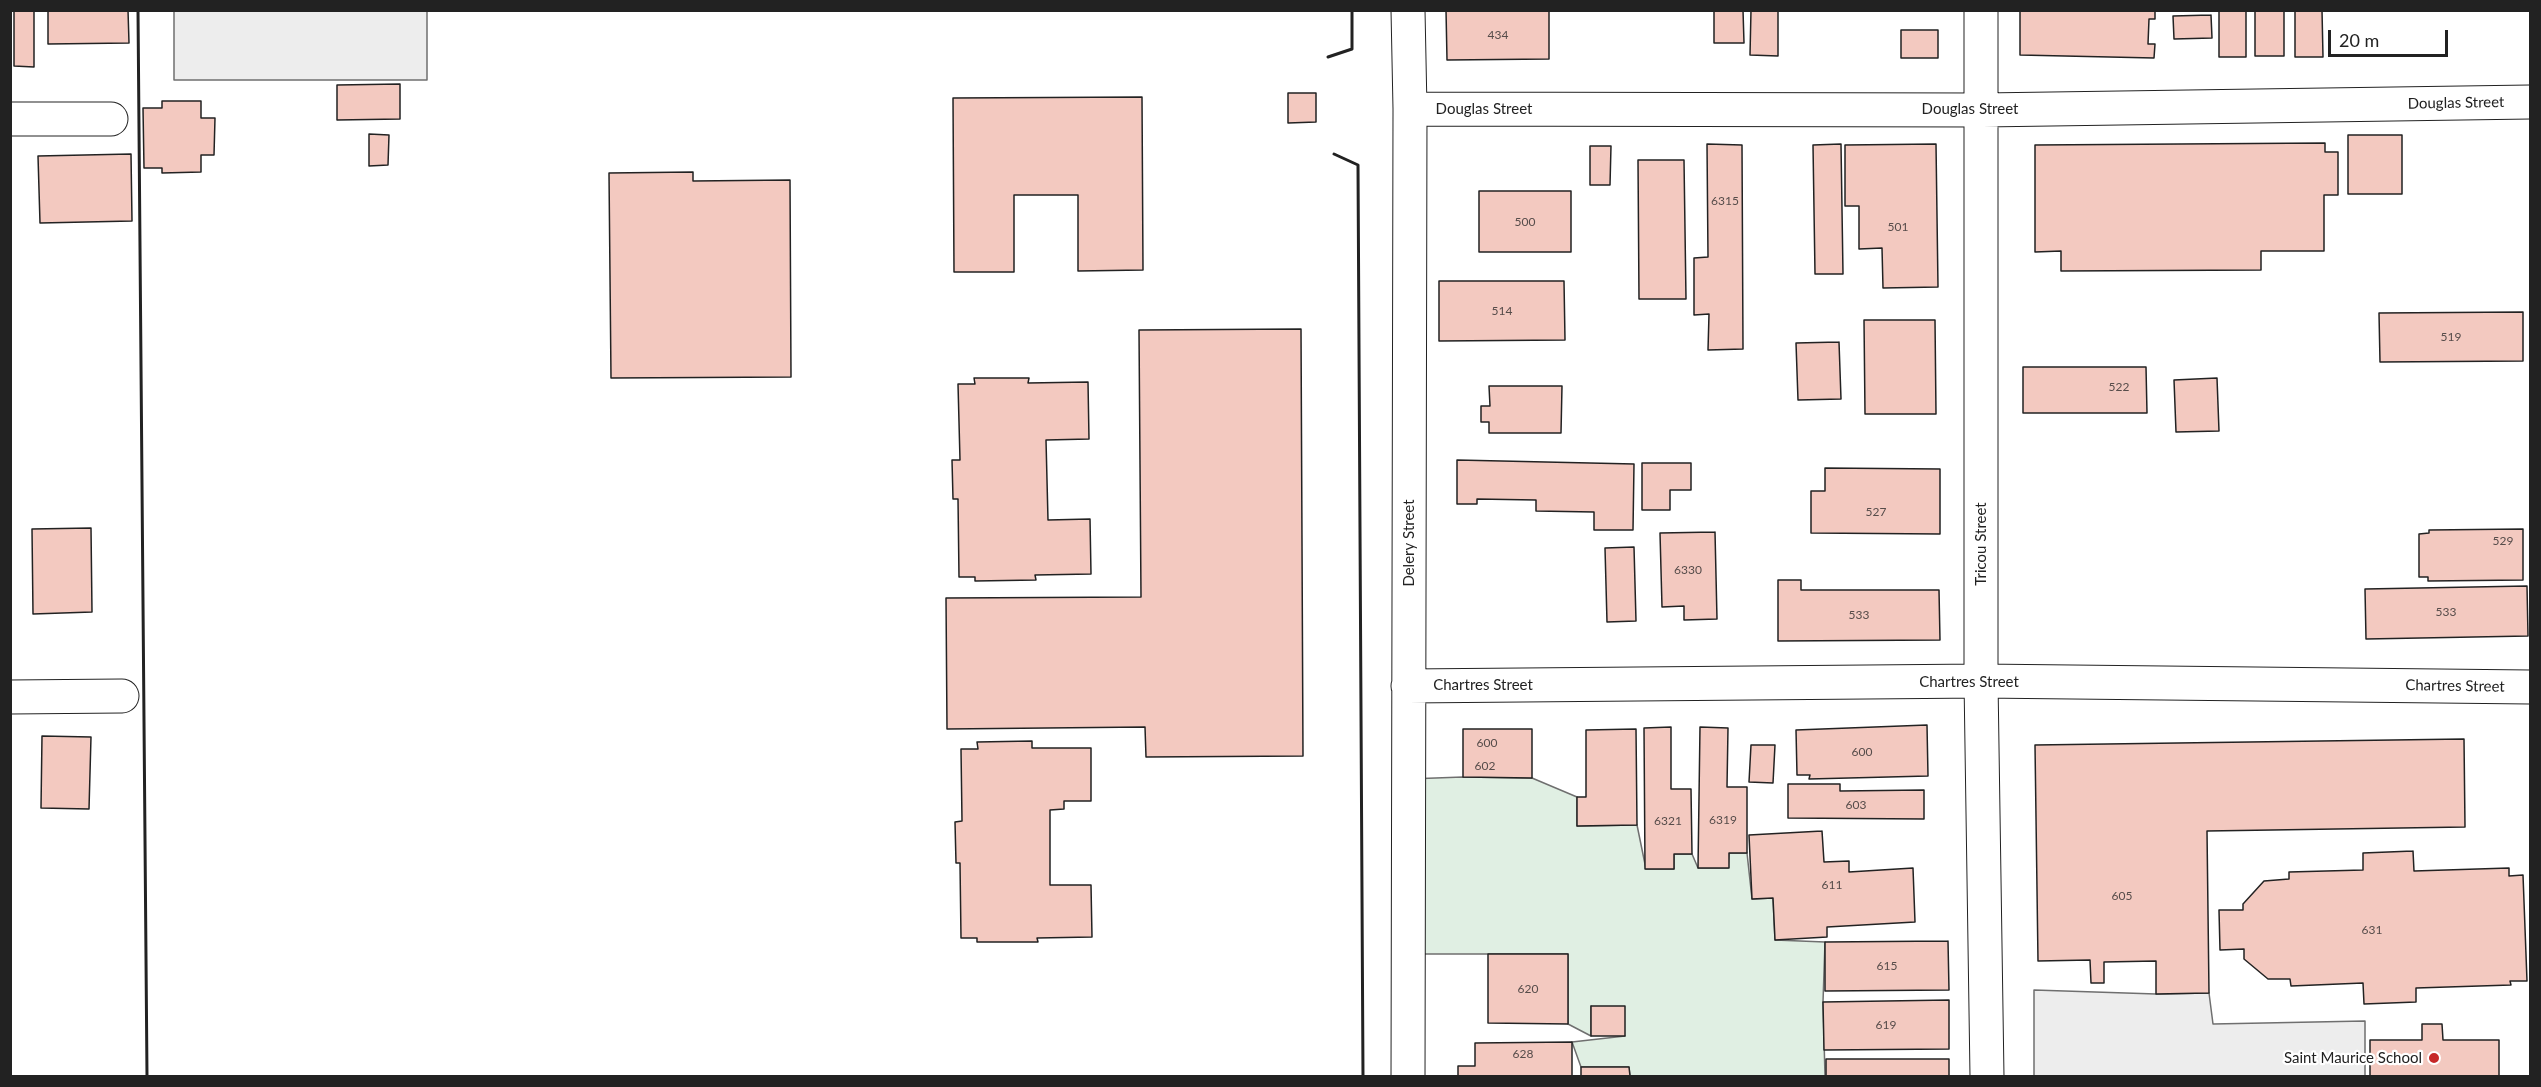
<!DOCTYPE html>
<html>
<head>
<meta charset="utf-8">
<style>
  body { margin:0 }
  #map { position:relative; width:2541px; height:1087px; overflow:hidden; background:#fff; font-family:Lato,sans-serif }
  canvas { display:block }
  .frame { position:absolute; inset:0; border:12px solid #222; pointer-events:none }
  .scale { position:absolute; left:2328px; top:30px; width:120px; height:27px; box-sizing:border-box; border:3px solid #222; border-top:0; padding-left:8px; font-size:18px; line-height:21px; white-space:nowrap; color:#222; -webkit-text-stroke:4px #fff; paint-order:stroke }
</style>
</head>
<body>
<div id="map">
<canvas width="2541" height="1087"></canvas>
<div class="frame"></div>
<div class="scale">20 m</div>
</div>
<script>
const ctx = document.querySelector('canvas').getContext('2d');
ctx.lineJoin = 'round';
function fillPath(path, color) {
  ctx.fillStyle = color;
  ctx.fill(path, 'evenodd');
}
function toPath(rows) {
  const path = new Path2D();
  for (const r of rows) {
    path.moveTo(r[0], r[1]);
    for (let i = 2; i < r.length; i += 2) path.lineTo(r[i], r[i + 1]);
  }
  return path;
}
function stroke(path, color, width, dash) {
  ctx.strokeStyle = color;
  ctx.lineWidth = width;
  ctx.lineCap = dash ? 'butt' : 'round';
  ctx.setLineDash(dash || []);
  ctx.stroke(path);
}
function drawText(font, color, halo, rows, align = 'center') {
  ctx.font = font + ' Lato,sans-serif';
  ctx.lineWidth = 4.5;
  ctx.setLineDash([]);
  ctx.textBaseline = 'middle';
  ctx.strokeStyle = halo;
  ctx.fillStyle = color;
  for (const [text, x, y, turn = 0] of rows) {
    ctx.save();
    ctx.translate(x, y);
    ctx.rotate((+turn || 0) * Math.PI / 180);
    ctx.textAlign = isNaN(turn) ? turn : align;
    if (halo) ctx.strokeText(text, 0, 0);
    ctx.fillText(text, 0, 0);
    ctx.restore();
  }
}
const green = toPath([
  [1463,777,1532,778,1577,797,1577,826,1637,825,1646,869,1674,869,1674,854,1692,854,1698,868,1728,868,1729,853,1747,853,1752,899,1773,898,1775,940,1825,942,1823,1002,1825,1076,1630,1076,1629,1067,1581,1067,1572,1042,1625,1036,1591,1006,1591,1036,1568,1024,1568,954,1408,954,1408,779,1463,777]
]);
fillPath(green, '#e0efe3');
stroke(green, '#6f6f6f', 1.5);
const parking = toPath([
  [174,11,427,11,427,80,174,80,174,11],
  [2034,990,2156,994,2209,993,2213,1024,2365,1021,2365,1076,2034,1076,2034,990]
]);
fillPath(parking, '#ededed');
stroke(parking, '#6f6f6f', 1.5);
const building = toPath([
  [14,10,34,10,34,67,14,66,14,10],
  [48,10,128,10,129,43,48,44,48,10],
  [1446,10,1549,10,1549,59,1447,60,1446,10],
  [1714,10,1743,10,1744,43,1714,43,1714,10],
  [1751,10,1778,10,1778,56,1750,55,1751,10],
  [2020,10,2155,10,2155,19,2149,19,2148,44,2155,44,2154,58,2020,55,2020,10],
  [2219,10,2246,10,2246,57,2219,57,2219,10],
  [2255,10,2284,10,2284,56,2255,56,2255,10],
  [2295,10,2322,10,2323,57,2295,57,2295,10],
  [2211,15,2212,38,2174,39,2173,16,2211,15],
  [1901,30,1938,30,1938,58,1901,58,1901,30],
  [400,84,400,119,337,120,337,85,400,84],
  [1288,93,1316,93,1316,122,1288,123,1288,93],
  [1142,97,1143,270,1078,271,1078,195,1014,195,1014,272,954,272,953,98,1142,97],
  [162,101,201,101,201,118,215,118,214,155,201,155,201,172,162,173,162,168,144,168,143,108,162,108,162,101],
  [369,134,389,135,388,165,369,166,369,134],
  [2348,135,2402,135,2402,194,2348,194,2348,135],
  [2325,143,2325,152,2338,152,2338,195,2324,195,2324,251,2261,251,2261,270,2061,271,2061,251,2035,252,2035,145,2325,143],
  [1707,144,1742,145,1743,349,1708,350,1709,314,1694,315,1694,258,1708,257,1707,144],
  [1841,144,1843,274,1815,274,1813,145,1841,144],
  [1936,144,1938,287,1883,288,1882,248,1859,249,1859,206,1845,206,1845,145,1936,144],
  [1590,146,1611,146,1610,185,1590,185,1590,146],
  [131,154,132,221,40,223,38,156,131,154],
  [1638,160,1684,160,1686,299,1639,299,1638,160],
  [693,172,693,181,790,180,791,377,611,378,609,173,693,172],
  [1479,191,1571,191,1571,252,1479,252,1479,191],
  [1439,281,1564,281,1565,340,1439,341,1439,281],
  [2523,312,2523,361,2380,362,2379,313,2523,312],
  [1864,320,1935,320,1936,414,1865,414,1864,320],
  [1301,329,1303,756,1146,757,1145,727,947,729,946,598,1141,597,1139,330,1301,329],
  [1839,342,1841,399,1798,400,1796,343,1839,342],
  [2023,367,2146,367,2147,413,2023,413,2023,367],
  [974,378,1029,378,1028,383,1088,382,1089,439,1046,440,1048,520,1090,519,1091,574,1035,575,1036,580,975,581,975,577,959,577,958,499,953,499,952,460,960,460,958,384,975,384,974,378],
  [2217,378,2219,431,2176,432,2174,380,2217,378],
  [1489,386,1562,386,1561,433,1489,433,1489,422,1481,422,1481,406,1490,406,1489,386],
  [1457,460,1634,464,1633,530,1594,530,1594,512,1536,511,1536,500,1477,499,1477,504,1457,504,1457,460],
  [1642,463,1691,463,1691,490,1670,490,1670,510,1642,510,1642,463],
  [1825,468,1940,469,1940,534,1811,533,1811,491,1825,491,1825,468],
  [91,528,92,612,33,614,32,529,91,528],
  [2523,529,2523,580,2428,581,2428,577,2419,577,2419,534,2429,533,2429,530,2523,529],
  [1715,532,1717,619,1684,620,1684,606,1662,607,1660,533,1715,532],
  [1634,547,1636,621,1607,622,1605,548,1634,547],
  [1778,580,1801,580,1801,590,1939,590,1940,640,1778,641,1778,580],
  [2527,586,2528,636,2366,639,2365,589,2527,586],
  [1927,725,1928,776,1809,779,1810,775,1797,775,1796,730,1927,725],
  [1671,727,1671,789,1691,789,1692,854,1674,854,1674,869,1645,869,1644,728,1671,727],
  [1700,727,1728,728,1727,787,1747,787,1747,853,1729,853,1729,868,1698,868,1700,727],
  [1463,729,1532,729,1532,778,1463,777,1463,729],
  [1636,729,1637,825,1577,826,1577,797,1586,797,1586,730,1636,729],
  [42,736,91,737,89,809,41,808,42,736],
  [2464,739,2465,827,2207,831,2209,993,2156,994,2156,961,2104,962,2104,983,2091,983,2090,960,2038,961,2035,745,2464,739],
  [1032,741,1032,748,1091,748,1091,801,1064,801,1064,809,1050,810,1050,885,1091,885,1092,937,1037,938,1038,942,977,942,977,938,961,938,960,863,956,863,955,822,962,821,961,749,978,749,977,742,1032,741],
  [1751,745,1775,745,1773,783,1749,782,1751,745],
  [1788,784,1840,784,1840,791,1924,790,1924,819,1788,818,1788,784],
  [1822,831,1824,862,1849,861,1849,872,1913,868,1915,922,1827,927,1827,937,1775,940,1773,898,1752,899,1749,835,1822,831],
  [2413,851,2414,871,2509,868,2509,876,2523,875,2527,981,2510,981,2511,985,2416,988,2416,1002,2364,1004,2363,983,2291,986,2290,979,2268,979,2244,959,2244,949,2220,950,2219,910,2243,910,2243,904,2264,881,2289,879,2289,872,2363,870,2363,853,2413,851],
  [1948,941,1949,990,1825,991,1825,942,1948,941],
  [1488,954,1568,954,1568,1024,1488,1023,1488,954],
  [1949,1000,1949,1049,1824,1050,1823,1002,1949,1000],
  [1591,1006,1625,1006,1625,1036,1591,1036,1591,1006],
  [2422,1024,2442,1024,2443,1040,2499,1040,2499,1076,2370,1076,2370,1040,2422,1040,2422,1024],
  [1572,1042,1572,1076,1458,1076,1458,1066,1475,1066,1475,1043,1572,1042],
  [1826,1059,1949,1059,1949,1076,1826,1076,1826,1059],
  [1581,1067,1629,1067,1630,1076,1581,1076,1581,1067]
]);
fillPath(building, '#f3c9c0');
stroke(building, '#222', 1.5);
const minor = toPath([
  [1408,10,1410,109,1408,1076],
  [1981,10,1981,681,1987,1076],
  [1410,109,1983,110,2530,102],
  [10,119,111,119],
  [1408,686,1981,681,2530,687],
  [10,697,122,696]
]);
stroke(minor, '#222', 35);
stroke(minor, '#fff', 33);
stroke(toPath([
  [138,10,147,1076],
  [1328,57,1352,49,1352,10],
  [1334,154,1358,165,1363,1076]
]), '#222', 3);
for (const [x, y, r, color] of [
  [2434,1058,6,"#c62828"]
]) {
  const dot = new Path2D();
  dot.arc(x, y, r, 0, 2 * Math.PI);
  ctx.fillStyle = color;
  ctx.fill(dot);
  stroke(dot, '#fff', 2);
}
drawText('12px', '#564c4a', null, [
  ["434",1498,35],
  ["6315",1725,201],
  ["500",1525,222],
  ["501",1898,227],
  ["514",1502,311],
  ["519",2451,337],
  ["522",2119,387],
  ["527",1876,512],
  ["529",2503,541],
  ["6330",1688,570],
  ["533",2446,612],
  ["533",1859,615],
  ["600",1487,743],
  ["600",1862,752],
  ["602",1485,766],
  ["603",1856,805],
  ["6319",1723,820],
  ["6321",1668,821],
  ["611",1832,885],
  ["605",2122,896],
  ["631",2372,930],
  ["615",1887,966],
  ["620",1528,989],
  ["619",1886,1025],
  ["628",1523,1054]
]);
drawText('15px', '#222', '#fff', [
  ["Douglas Street",2456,103,-1],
  ["Douglas Street",1484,109],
  ["Douglas Street",1970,109],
  ["Delery Street",1409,543,-90],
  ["Tricou Street",1981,544,-90],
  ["Chartres Street",1969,682],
  ["Chartres Street",1483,685],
  ["Chartres Street",2455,686,1]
]);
drawText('15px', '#222', '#fff', [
  ["Saint Maurice School",2422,1058]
], 'right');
</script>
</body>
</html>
